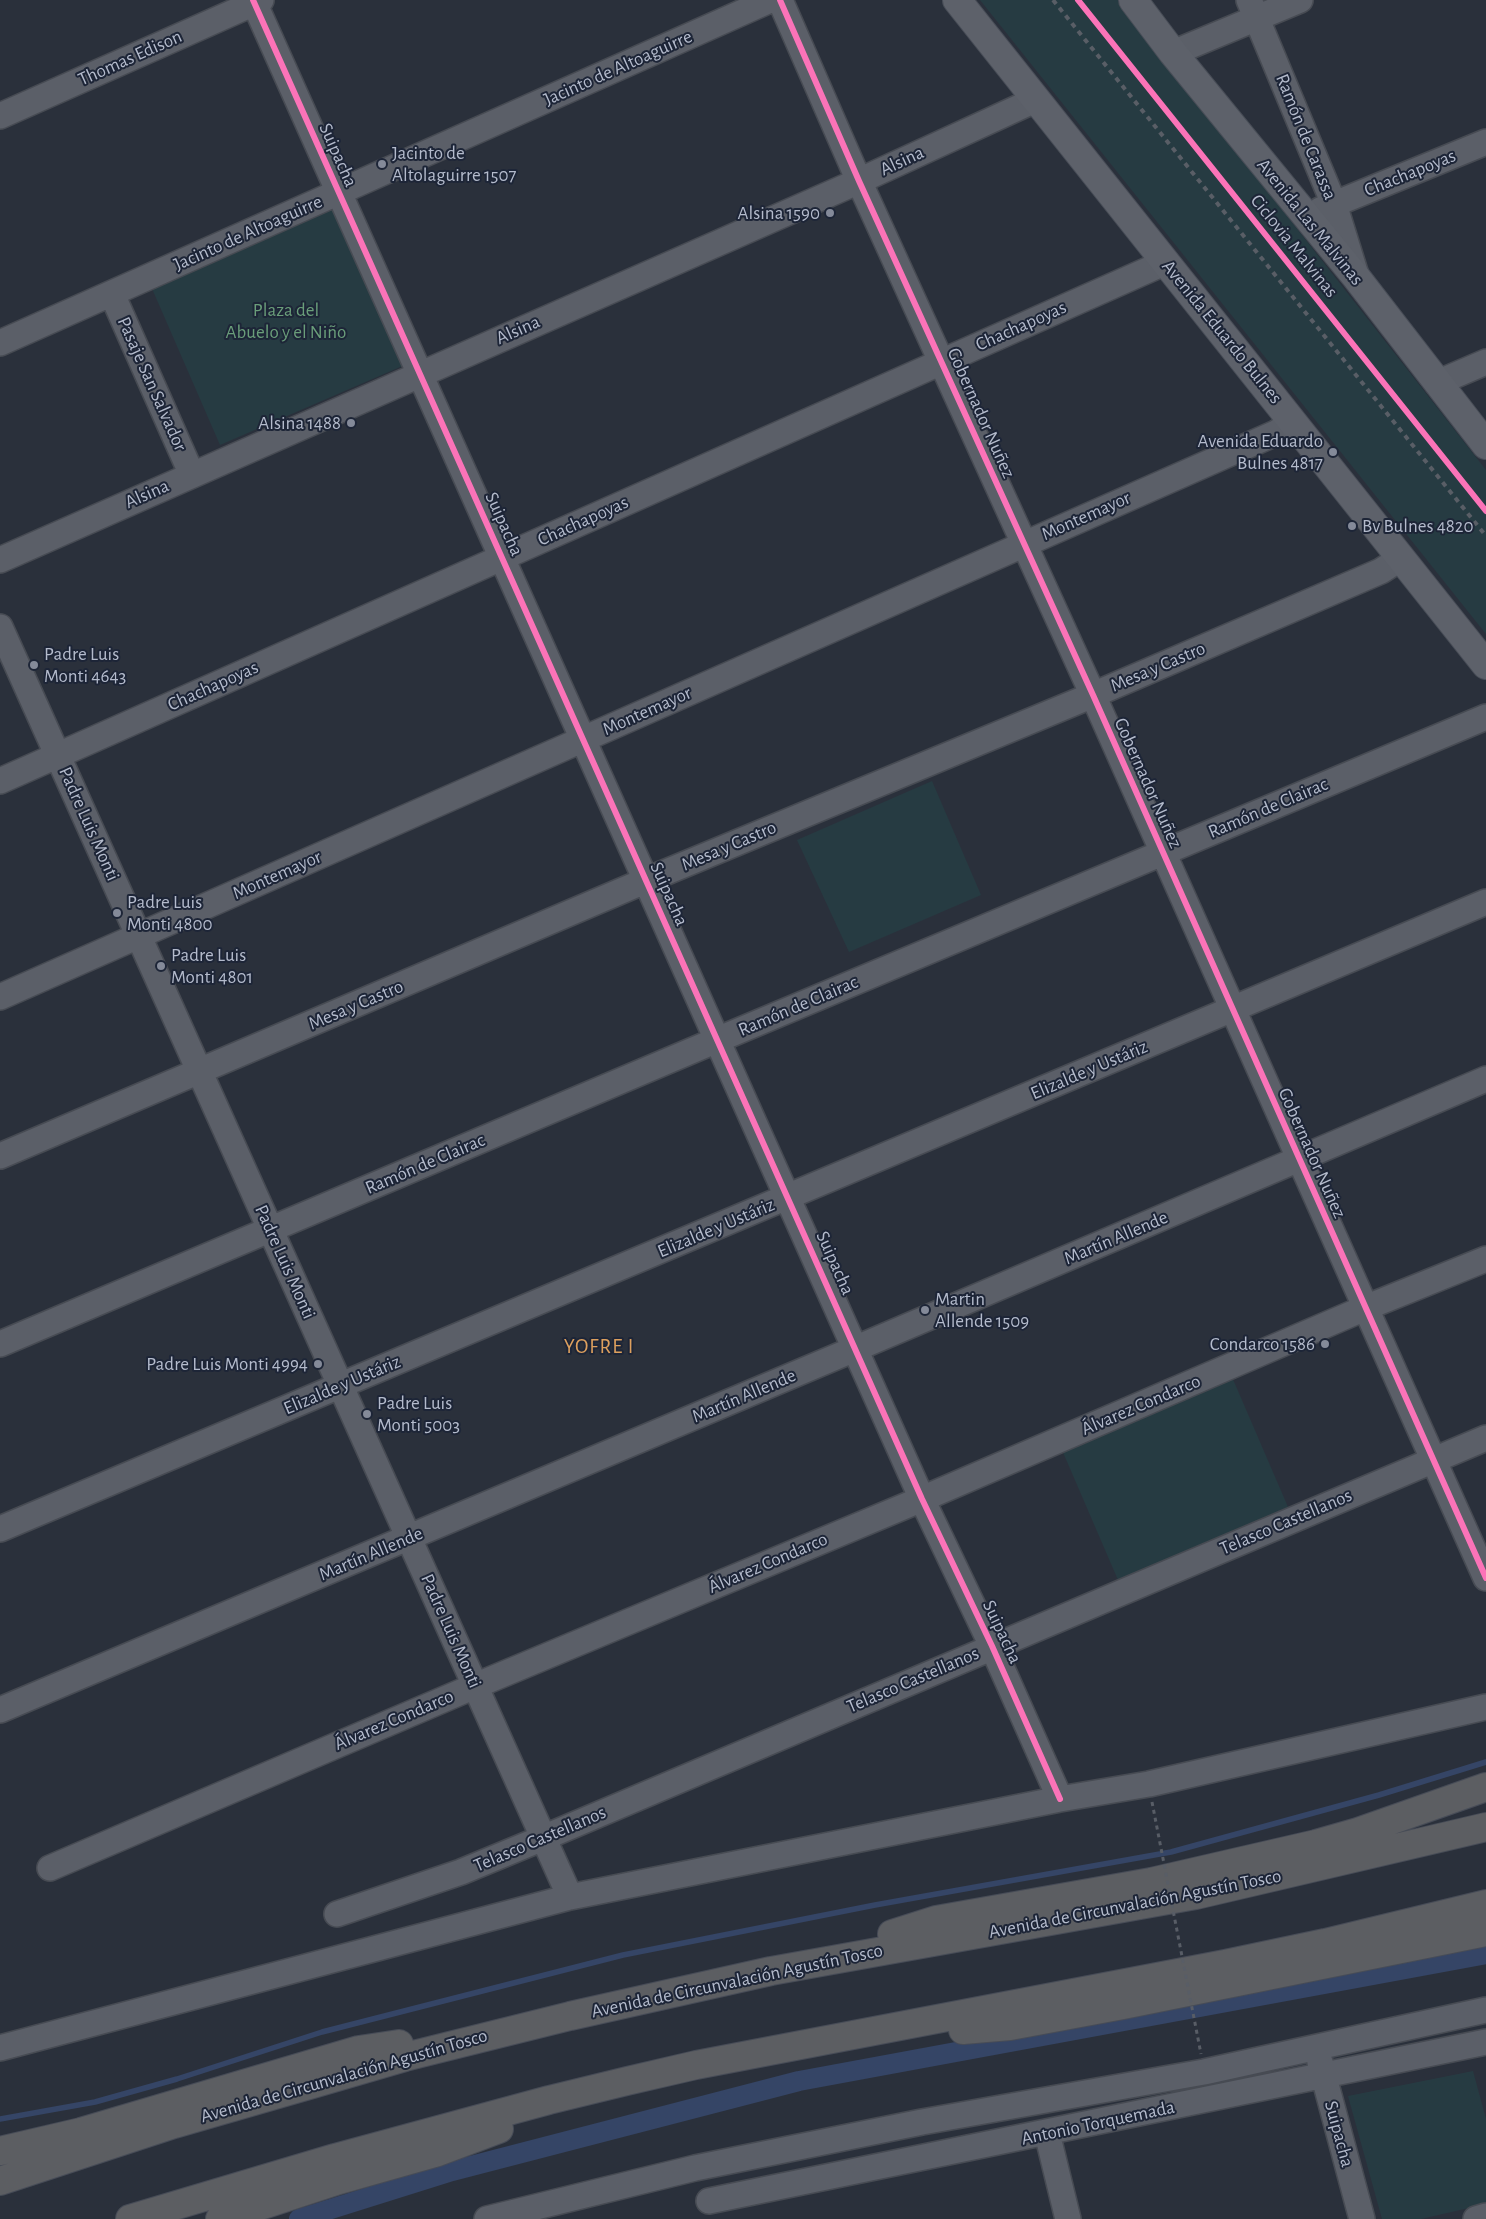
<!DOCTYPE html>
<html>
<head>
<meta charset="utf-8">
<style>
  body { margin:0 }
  canvas { display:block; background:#2a303b }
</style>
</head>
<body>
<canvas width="1486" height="2219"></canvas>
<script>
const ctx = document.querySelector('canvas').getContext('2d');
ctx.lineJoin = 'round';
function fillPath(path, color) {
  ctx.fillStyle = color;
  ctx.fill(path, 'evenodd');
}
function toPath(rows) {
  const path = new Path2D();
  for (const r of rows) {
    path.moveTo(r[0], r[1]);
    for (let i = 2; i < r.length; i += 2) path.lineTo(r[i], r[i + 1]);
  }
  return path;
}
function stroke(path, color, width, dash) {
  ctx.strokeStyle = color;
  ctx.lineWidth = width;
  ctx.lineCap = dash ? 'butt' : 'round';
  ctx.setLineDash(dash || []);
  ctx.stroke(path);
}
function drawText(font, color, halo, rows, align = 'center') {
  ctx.font = font + ' "Alegreya Sans",sans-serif';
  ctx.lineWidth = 4;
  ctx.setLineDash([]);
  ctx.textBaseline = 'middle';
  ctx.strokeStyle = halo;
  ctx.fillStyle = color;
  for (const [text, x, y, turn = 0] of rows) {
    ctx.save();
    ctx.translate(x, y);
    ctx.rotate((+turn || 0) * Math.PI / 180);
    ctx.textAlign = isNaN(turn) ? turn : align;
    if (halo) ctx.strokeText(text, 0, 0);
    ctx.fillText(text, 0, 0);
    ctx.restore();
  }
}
fillPath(toPath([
  [980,0,1118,0,1486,470,1486,634],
  [338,203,407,364,220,445,150,284],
  [932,781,981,895,849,952,797,840],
  [1232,1377,1288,1507,1118,1580,1062,1450],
  [1473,2071,1486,2119,1486,2204,1421,2219,1382,2219,1348,2096]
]), '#263b42');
stroke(toPath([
  [0,2119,95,2102,177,2079,322,2032,623,1955,875,1905,1171,1852,1379,1795,1486,1762]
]), '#354566', 5.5);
stroke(toPath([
  [299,2219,452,2171,799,2081,1486,1954]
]), '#354566', 20);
const minor = toPath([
  [253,0,922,1499,992,1646,1060,1799],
  [780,0,859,181,1093,695,1486,1578],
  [1249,0,1334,204,1356,275],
  [1173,53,1300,0],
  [0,116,261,0],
  [1320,210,1486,142],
  [112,294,192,475],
  [0,343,770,0],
  [1437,383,1486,362],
  [0,560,859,181,1035,100],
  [0,627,570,1897],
  [0,781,1166,262],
  [0,997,1276,433,1293,422],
  [0,1156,647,880,1093,695,1381,571,1401,558],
  [0,1344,717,1040,1486,717],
  [0,1529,1486,902],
  [0,1710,857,1348,1486,1079],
  [50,1868,475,1686,922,1499,1365,1308,1486,1259],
  [337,1914,461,1872,543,1838,1486,1438],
  [0,2048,570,1897,1060,1799,1149,1784,1486,1707],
  [1320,2062,1362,2219],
  [1047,2133,1068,2219],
  [709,2201,1486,2042],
  [487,2219,695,2168,922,2122,1204,2072,1486,2010],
  [1476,2219,1486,2216]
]);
const major = toPath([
  [957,0,1486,665],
  [1133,0,1173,53,1356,277,1486,445]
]);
const highway = toPath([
  [892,1934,936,1920,1151,1882,1316,1844,1358,1832,1486,1787],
  [963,2030,1010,2026,1123,2005,1486,1932],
  [0,2151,81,2132,359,2050,399,2044],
  [0,2181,174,2124,309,2085,405,2057,570,2016,771,1971,1196,1895,1486,1827],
  [130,2219,335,2158,549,2100,627,2081,696,2065,1225,1964,1325,1943,1486,1904],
  [220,2219,339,2180,438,2152,499,2129]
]);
stroke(minor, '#474b53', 28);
stroke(major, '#484d57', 30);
stroke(highway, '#474c57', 30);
stroke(minor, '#5b5f68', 25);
stroke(major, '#5d616a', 28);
stroke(highway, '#5c5e62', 28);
stroke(toPath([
  [1053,0,1486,536]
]), '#595e66', 4, [5, 5]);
stroke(toPath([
  [1152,1802,1201,2054]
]), '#585d66', 3, [4, 4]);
stroke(toPath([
  [253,0,922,1499,992,1646,1060,1799],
  [780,0,859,181,1093,695,1486,1578],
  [1078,0,1486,511]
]), '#fb73b8', 6);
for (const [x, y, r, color] of [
  [382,164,5,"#848a99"],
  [830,213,5,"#848a99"],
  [351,423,5,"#848a99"],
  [1333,452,5,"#848a99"],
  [1352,526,5,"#848a99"],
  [34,665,5,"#848a99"],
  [117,913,5,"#848a99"],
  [161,966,5,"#848a99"],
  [925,1310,5,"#848a99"],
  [1325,1344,5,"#848a99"],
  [318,1364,5,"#848a99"],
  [367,1414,5,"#848a99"]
]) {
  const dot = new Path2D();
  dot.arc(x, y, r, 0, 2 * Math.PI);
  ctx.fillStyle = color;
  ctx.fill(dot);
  stroke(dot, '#1d2537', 2);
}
drawText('19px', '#b4bbcc', '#1d2537', [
  ["Thomas Edison",130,58,-24],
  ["Jacinto de Altoaguirre",618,68,-24],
  ["Ramón de Carassa",1306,137,68],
  ["Suipacha",338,155,66],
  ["Alsina",902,161,-25],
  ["Chachapoyas",1410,173,-22],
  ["Avenida Las Malvinas",1310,222,51],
  ["Jacinto de Altoaguirre",248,233,-24],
  ["Ciclovia Malvinas",1294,246,51],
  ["Chachapoyas",1021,326,-24],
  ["Alsina",518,330,-24],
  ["Avenida Eduardo Bulnes",1222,332,51],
  ["Pasaje San Salvador",152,384,66],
  ["Gobernador Nuñez",981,413,66],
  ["Alsina",147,494,-24],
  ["Montemayor",1086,516,-24],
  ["Chachapoyas",583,521,-24],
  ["Suipacha",504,524,66],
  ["Mesa y Castro",1158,667,-23],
  ["Chachapoyas",213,686,-24],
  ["Montemayor",647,711,-24],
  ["Gobernador Nuñez",1148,783,66],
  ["Ramón de Clairac",1268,808,-23],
  ["Padre Luis Monti",89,824,66],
  ["Mesa y Castro",729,846,-23],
  ["Montemayor",277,875,-24],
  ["Suipacha",669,894,66],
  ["Mesa y Castro",356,1005,-23],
  ["Ramón de Clairac",798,1006,-23],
  ["Elizalde y Ustáriz",1089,1070,-23],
  ["Gobernador Nuñez",1312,1153,66],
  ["Ramón de Clairac",425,1164,-23],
  ["Elizalde y Ustáriz",716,1228,-23],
  ["Martín Allende",1116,1238,-23],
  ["Padre Luis Monti",285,1262,66],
  ["Suipacha",835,1263,66],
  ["Elizalde y Ustáriz",342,1385,-23],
  ["Martín Allende",744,1396,-23],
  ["Álvarez Condarco",1141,1405,-23],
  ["Telasco Castellanos",1286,1522,-23],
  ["Martín Allende",371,1554,-23],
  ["Álvarez Condarco",768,1563,-23],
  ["Padre Luis Monti",451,1631,66],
  ["Suipacha",1002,1632,65],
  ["Telasco Castellanos",913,1680,-23],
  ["Álvarez Condarco",394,1720,-23],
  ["Telasco Castellanos",540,1839,-23],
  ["Avenida de Circunvalación Agustín Tosco",1135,1904,-11],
  ["Avenida de Circunvalación Agustín Tosco",737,1981,-12],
  ["Avenida de Circunvalación Agustín Tosco",344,2076,-16],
  ["Antonio Torquemada",1098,2123,-12],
  ["Suipacha",1339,2134,75]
]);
drawText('19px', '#b4bbcc', '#1d2537', [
  ["Jacinto de",392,153],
  ["Altolaguirre 1507",392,175],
  ["Alsina 1590",820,213,"right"],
  ["Alsina 1488",341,423,"right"],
  ["Avenida Eduardo",1323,441,"right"],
  ["Bulnes 4817",1323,463,"right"],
  ["Bv Bulnes 4820",1362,526],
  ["Padre Luis",44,654],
  ["Monti 4643",44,676],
  ["Padre Luis",127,902],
  ["Monti 4800",127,924],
  ["Padre Luis",171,955],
  ["Monti 4801",171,977],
  ["Martin",935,1299],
  ["Allende 1509",935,1321],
  ["Condarco 1586",1315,1344,"right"],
  ["Padre Luis Monti 4994",308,1364,"right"],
  ["Padre Luis",377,1403],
  ["Monti 5003",377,1425]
], 'left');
drawText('19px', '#6a9e7a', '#1d2537', [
  ["Plaza del",286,310],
  ["Abuelo y el Niño",286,332]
]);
ctx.letterSpacing = '1px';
drawText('21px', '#dda05e', '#1d2537', [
  ["YOFRE I",599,1347]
]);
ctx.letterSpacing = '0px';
</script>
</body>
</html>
